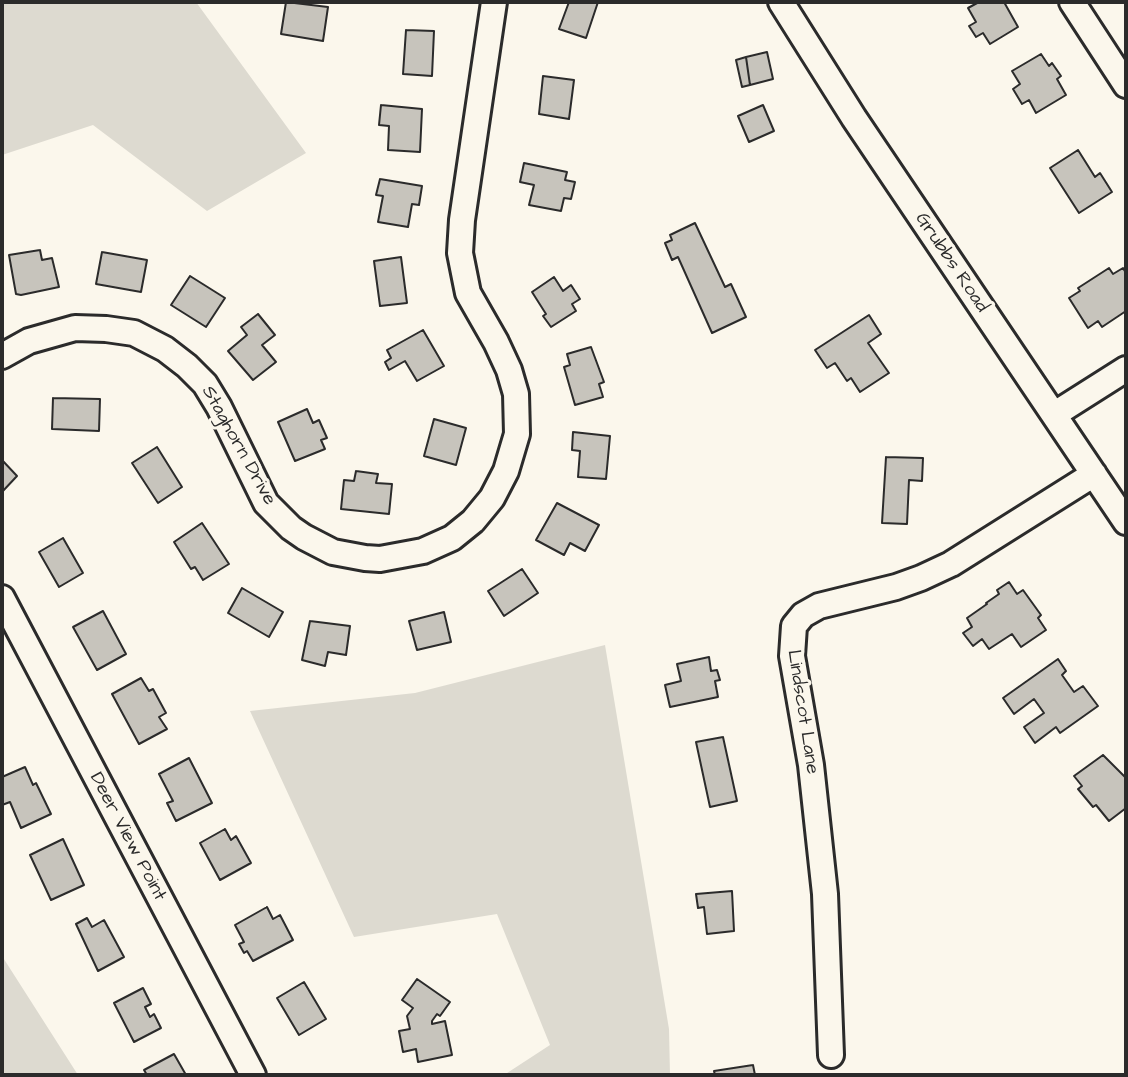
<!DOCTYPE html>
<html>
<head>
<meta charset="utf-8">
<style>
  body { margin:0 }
  #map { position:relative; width:1128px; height:1077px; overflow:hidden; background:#fbf7ec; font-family:"Architects Daughter",sans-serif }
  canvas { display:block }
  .frame { position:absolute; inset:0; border:4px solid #2b2b2b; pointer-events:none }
</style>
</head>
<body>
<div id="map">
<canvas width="1128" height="1077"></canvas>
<div class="frame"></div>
</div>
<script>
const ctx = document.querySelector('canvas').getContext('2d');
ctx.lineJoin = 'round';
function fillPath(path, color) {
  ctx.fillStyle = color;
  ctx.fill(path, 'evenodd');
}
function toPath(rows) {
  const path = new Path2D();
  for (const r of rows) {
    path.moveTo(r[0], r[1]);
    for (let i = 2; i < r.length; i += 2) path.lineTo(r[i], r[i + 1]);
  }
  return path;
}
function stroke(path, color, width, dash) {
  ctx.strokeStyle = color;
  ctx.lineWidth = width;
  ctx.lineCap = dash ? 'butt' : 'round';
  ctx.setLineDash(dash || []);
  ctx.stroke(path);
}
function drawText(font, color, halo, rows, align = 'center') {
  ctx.font = font + ' "Architects Daughter",sans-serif';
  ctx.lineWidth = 6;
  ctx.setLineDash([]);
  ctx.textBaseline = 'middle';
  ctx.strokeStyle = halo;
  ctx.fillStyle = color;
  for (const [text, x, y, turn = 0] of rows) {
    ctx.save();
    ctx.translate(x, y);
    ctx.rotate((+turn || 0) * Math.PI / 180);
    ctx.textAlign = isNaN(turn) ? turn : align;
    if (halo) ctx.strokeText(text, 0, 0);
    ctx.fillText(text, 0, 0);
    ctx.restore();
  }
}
fillPath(toPath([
  [2,2,196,2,306,153,207,211,93,125,2,155],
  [605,645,669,1029,670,1075,504,1075,550,1045,497,914,354,937,250,711,415,693],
  [2,956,78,1075,2,1075]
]), '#dddad0');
const building = toPath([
  [286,2,328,7,323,41,281,34,286,2],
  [569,2,598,2,586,38,559,29,569,2],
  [979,2,1004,2,1018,27,990,44,983,33,976,37,969,26,976,22,968,8,979,2],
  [406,30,434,31,432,76,403,74,406,30],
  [767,52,773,79,750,85,746,57,767,52],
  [1041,54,1049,66,1052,63,1061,76,1057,79,1066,95,1036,113,1029,100,1022,104,1013,89,1020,84,1012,71,1041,54],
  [746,57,750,85,742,87,736,60,746,57],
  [543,76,574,80,569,119,539,114,543,76],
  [381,105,422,109,420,152,388,150,389,126,379,125,381,105],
  [763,105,774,131,749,142,738,116,763,105],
  [1078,150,1095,177,1100,173,1112,192,1079,213,1050,168,1078,150],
  [524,163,567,172,565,180,575,182,571,199,564,198,561,211,529,205,534,185,520,182,524,163],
  [380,179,422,186,419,205,412,204,408,227,378,222,383,196,376,195,380,179],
  [695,223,725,287,731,284,746,317,712,333,678,257,672,260,665,243,672,240,670,235,695,223],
  [40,250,42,260,52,258,59,287,21,295,16,294,9,255,40,250],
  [102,252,147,260,141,292,96,284,102,252],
  [401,257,407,303,380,306,374,261,401,257],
  [1109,268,1113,274,1123,268,1126,273,1126,311,1102,327,1098,321,1088,328,1069,298,1080,291,1078,288,1109,268],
  [190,276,225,298,206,327,171,305,190,276],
  [554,277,563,291,571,285,580,299,572,304,576,311,551,327,543,316,546,314,532,292,554,277],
  [258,314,275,335,262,345,276,362,253,380,228,351,247,335,241,327,258,314],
  [869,315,881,334,868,343,889,373,860,392,851,378,847,381,835,363,827,368,815,350,869,315],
  [423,330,444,366,417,381,405,361,389,370,385,362,391,358,387,350,423,330],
  [591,347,604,382,599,384,603,397,575,405,564,367,570,365,567,354,591,347],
  [53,398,100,399,99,431,52,429,53,398],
  [307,409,313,423,319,420,327,438,321,440,325,449,295,461,278,422,307,409],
  [434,419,466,428,456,465,424,456,434,419],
  [573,432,610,436,606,479,578,477,580,451,572,450,573,432],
  [157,447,182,487,158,503,132,463,157,447],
  [886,457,923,458,922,481,909,480,907,524,882,523,886,457],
  [2,460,17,476,2,492,2,460],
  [356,471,378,474,376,483,392,484,389,514,341,509,344,480,354,481,356,471],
  [557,503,599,525,585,551,570,543,564,555,536,540,557,503],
  [202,523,229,564,203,580,195,567,191,569,174,542,202,523],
  [63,538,83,573,59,587,39,552,63,538],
  [522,569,538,593,504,616,488,591,522,569],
  [1009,582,1017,594,1023,590,1041,615,1038,618,1046,630,1021,647,1012,634,989,649,982,639,973,646,963,633,972,627,967,618,987,604,986,603,999,594,997,590,1009,582],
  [242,588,283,612,269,637,228,613,242,588],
  [103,611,126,654,97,670,73,627,103,611],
  [444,612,451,642,417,650,409,621,444,612],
  [310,621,350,626,346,655,328,652,325,666,302,660,310,621],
  [709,657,711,671,717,670,720,680,715,681,718,697,670,707,665,685,681,681,677,664,709,657],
  [1058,659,1066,671,1062,675,1074,692,1083,686,1098,706,1060,733,1056,727,1035,743,1024,727,1044,713,1034,699,1014,714,1003,698,1058,659],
  [141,678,149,691,153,689,166,713,159,717,167,729,139,744,112,694,141,678],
  [723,737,737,801,710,807,696,742,723,737],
  [1103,755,1126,778,1126,808,1109,821,1096,805,1093,807,1078,789,1082,786,1074,776,1103,755],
  [189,758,212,803,176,821,167,803,173,801,159,774,189,758],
  [25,767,33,785,36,783,51,814,21,828,10,802,2,805,2,777,25,767],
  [225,829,231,840,236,836,251,863,220,880,200,843,225,829],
  [63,839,84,885,51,900,30,855,63,839],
  [732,891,734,931,707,934,704,907,698,908,696,894,732,891],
  [267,907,273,919,280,915,293,940,253,961,247,951,244,953,239,944,244,942,235,925,267,907],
  [87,918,92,927,104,920,124,957,98,971,76,924,87,918],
  [417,979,450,1002,440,1016,437,1014,432,1021,432,1024,445,1021,452,1055,418,1062,416,1049,403,1052,399,1031,410,1029,407,1016,413,1008,402,1000,417,979],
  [304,982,326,1019,299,1035,277,998,304,982],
  [143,988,151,1004,145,1007,150,1017,154,1014,161,1028,134,1042,114,1003,143,988],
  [174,1054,186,1075,147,1075,144,1070,174,1054],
  [753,1065,755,1075,715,1075,714,1071,753,1065]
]);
fillPath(building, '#c7c4bc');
stroke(building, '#2b2b2b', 2);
const minor = toPath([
  [781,2,854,118,1126,522],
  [1072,2,1126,85],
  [2,356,29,341,75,328,106,329,134,333,165,349,187,366,205,384,219,407,266,503,291,528,304,537,333,552,365,558,380,559,423,551,452,538,473,521,492,498,506,471,517,434,516,394,509,370,496,342,468,293,460,253,462,220,494,2],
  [1055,414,1126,369],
  [2,598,253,1075],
  [831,1055,825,894,811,765,792,656,794,626,803,615,819,606,896,587,921,578,951,564,1094,474]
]);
stroke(minor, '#2b2b2b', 30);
stroke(minor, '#fbf7ec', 24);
drawText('19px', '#2b2b2b', '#fbf7ec', [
  ["Grubbs Road",951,263,56],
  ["Staghorn Drive",238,446,61],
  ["Lindscot Lane",802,712,81],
  ["Deer View Point",127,837,62]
]);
</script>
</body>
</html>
